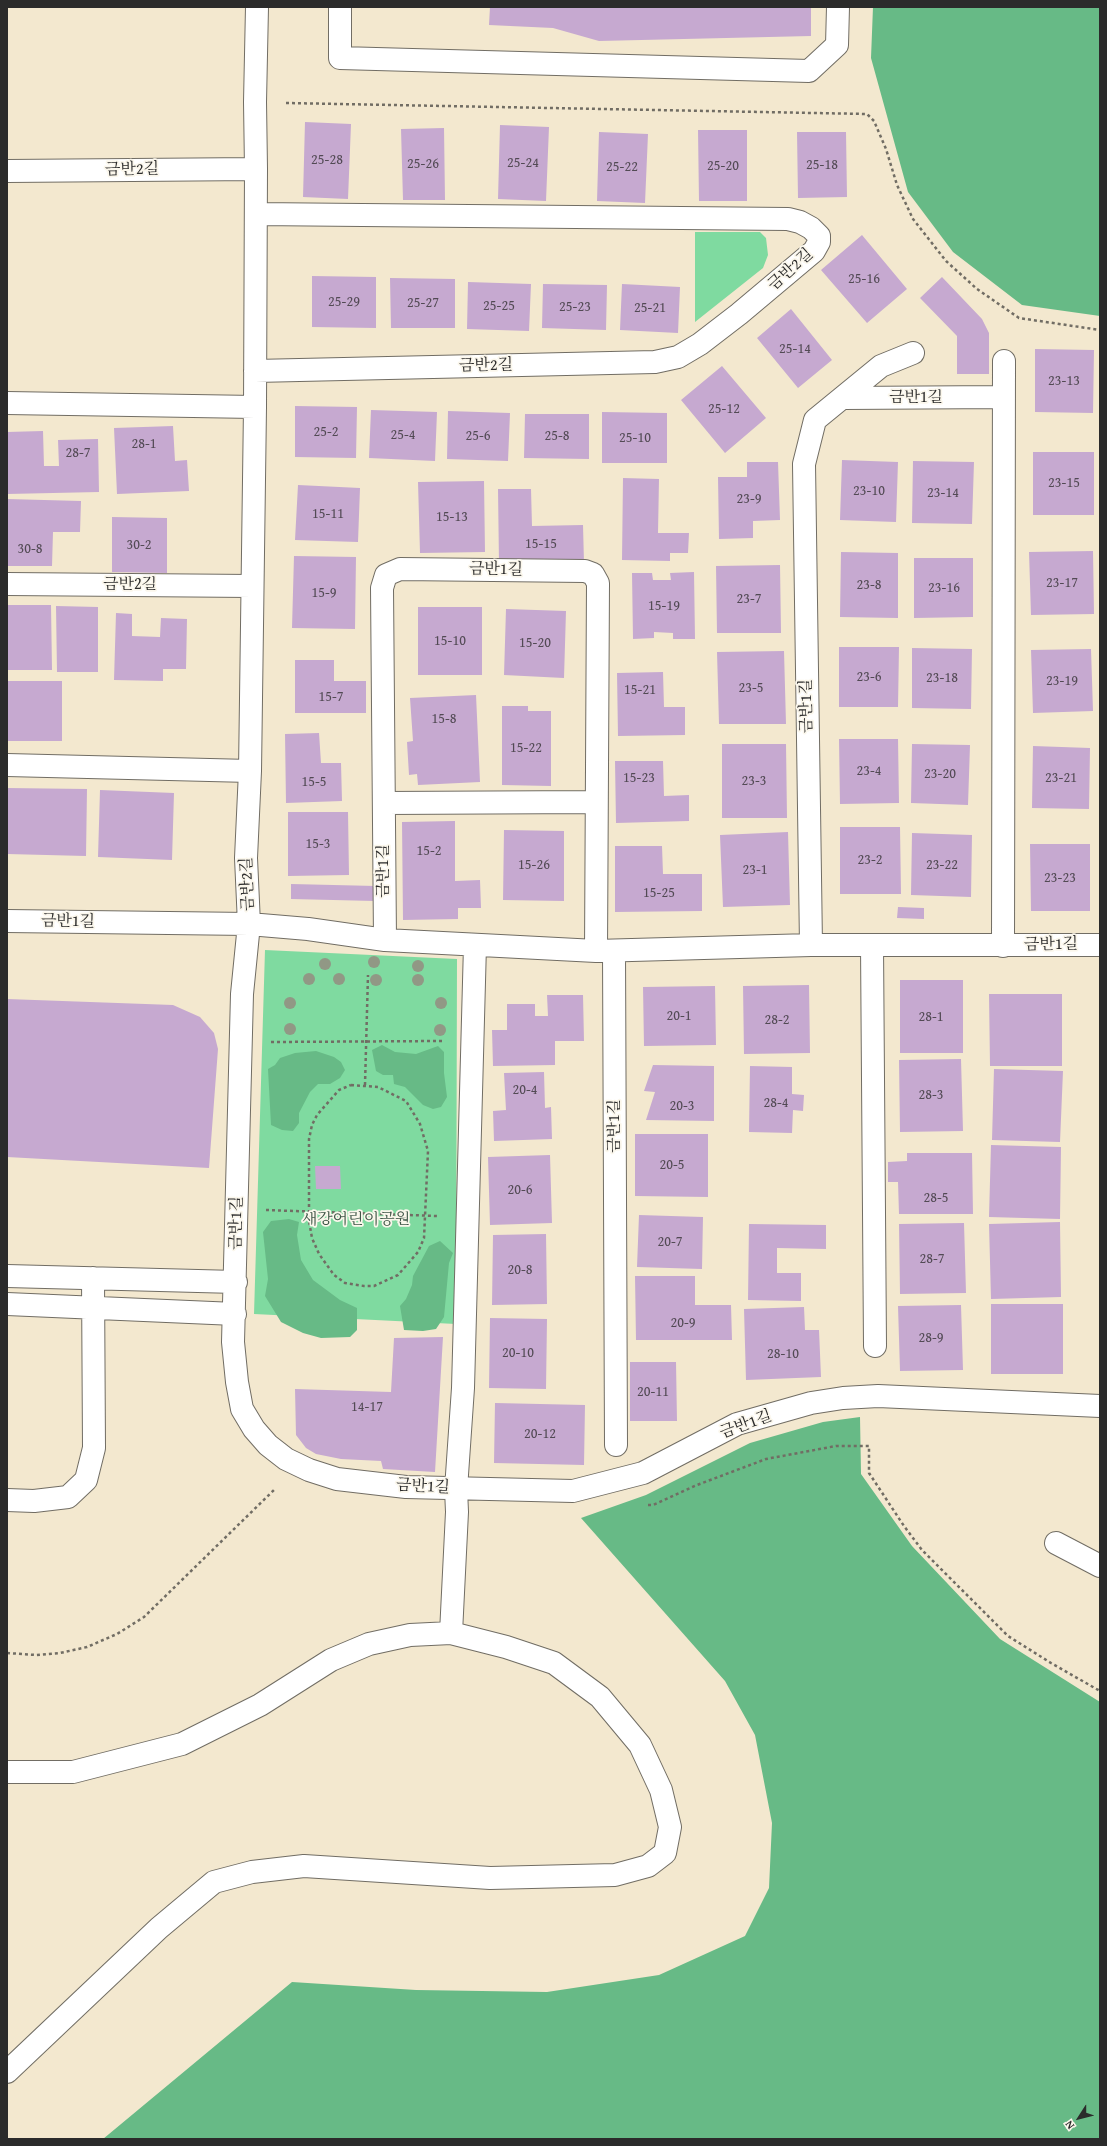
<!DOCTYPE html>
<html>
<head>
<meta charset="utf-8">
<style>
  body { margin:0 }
  #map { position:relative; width:1107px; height:2146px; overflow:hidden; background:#f3e8cf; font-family:"Gentium Book Plus",serif }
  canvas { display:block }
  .frame { position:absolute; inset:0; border:8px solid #2b2b2b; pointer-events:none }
  .north { position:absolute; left:1059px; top:2098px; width:40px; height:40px; -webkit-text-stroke:3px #fbf7ec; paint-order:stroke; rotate:234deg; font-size:11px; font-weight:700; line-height:16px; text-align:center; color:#2b2b2b }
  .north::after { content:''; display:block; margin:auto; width:14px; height:18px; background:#2b2b2b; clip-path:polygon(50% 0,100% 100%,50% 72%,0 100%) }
</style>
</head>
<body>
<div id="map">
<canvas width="1107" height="2146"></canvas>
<div class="frame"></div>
<div class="north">N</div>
</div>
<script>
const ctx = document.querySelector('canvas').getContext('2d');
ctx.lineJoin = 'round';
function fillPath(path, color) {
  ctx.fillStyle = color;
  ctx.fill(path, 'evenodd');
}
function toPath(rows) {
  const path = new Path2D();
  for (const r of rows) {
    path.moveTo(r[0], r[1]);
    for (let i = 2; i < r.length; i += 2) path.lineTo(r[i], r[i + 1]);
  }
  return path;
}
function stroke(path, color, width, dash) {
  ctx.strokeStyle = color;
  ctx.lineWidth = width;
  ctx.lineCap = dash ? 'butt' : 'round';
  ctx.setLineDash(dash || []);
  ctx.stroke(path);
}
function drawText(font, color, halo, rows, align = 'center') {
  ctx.font = font + ' "Gentium Book Plus","Noto Serif KR",serif';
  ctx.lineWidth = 3.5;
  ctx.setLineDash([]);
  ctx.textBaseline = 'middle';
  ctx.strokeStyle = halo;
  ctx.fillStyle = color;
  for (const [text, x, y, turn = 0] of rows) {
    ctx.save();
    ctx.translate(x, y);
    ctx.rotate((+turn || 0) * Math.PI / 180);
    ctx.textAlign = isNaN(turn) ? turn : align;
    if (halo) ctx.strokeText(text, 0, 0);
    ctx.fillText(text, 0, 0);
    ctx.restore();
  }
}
fillPath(toPath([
  [695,232,760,232,766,238,768,255,763,268,695,322],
  [265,950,457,959,456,1324,254,1314]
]), '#7fdaa0');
fillPath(toPath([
  [873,7,1100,7,1100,316,1022,305,953,252,908,192,871,58],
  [382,1045,395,1052,416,1054,438,1046,444,1052,444,1073,447,1097,441,1107,433,1109,423,1105,405,1087,394,1084,393,1075,383,1075,376,1071,372,1050],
  [316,1051,334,1057,341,1062,345,1070,340,1078,330,1084,318,1084,310,1092,299,1113,299,1123,293,1131,282,1130,271,1125,268,1069,275,1065,280,1058,295,1053],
  [289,1219,299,1222,297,1235,301,1260,313,1280,340,1300,357,1308,357,1330,350,1337,321,1338,303,1333,281,1322,265,1296,268,1279,263,1232,271,1221],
  [440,1241,453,1253,449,1263,444,1317,436,1329,423,1331,404,1330,400,1306,406,1299,412,1285,413,1276,429,1246],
  [860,1417,861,1474,912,1546,1000,1639,1100,1702,1100,2139,103,2139,292,1982,416,1990,547,1992,659,1975,745,1936,769,1888,772,1823,755,1735,725,1681,581,1518,646,1495,750,1443,823,1422]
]), '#67ba86');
fillPath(toPath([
  [490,7,811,7,811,36,599,41,553,28,489,25],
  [305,122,351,124,348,199,303,197],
  [500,125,549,127,546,201,498,199],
  [444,128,445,200,403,200,401,129],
  [698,130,747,130,747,201,699,201],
  [599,132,648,134,645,203,597,201],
  [797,132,846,132,847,197,798,198],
  [862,235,907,289,867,323,821,270],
  [312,276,376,277,376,328,312,327],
  [942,277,982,319,989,333,989,374,957,374,957,336,920,298],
  [390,278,455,279,455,328,391,328],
  [468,282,531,284,529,331,467,329],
  [543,284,607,285,606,330,542,328],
  [622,284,680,287,678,333,620,330],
  [791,309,832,360,798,388,757,338],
  [1035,349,1094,350,1093,413,1035,412],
  [722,366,766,418,725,453,681,400],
  [295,406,357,407,356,458,295,457],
  [371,410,437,412,435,461,369,458],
  [448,411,510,413,508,461,447,459],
  [602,412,667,413,667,463,602,463],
  [525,414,589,414,589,459,524,458],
  [173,426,175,461,187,460,189,491,117,494,114,428],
  [43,431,44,466,59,466,58,440,98,439,99,492,7,494,7,432],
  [1033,452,1094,452,1094,515,1033,515],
  [842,460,898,462,896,522,840,520],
  [913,461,974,462,972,524,912,523],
  [747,462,778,462,780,520,753,521,753,538,719,539,718,477,747,477],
  [623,478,659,479,658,533,689,533,688,553,670,553,670,561,622,560],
  [484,481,485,552,420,553,418,482],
  [298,485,360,488,358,542,295,540],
  [498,489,531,489,532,526,583,525,584,563,499,564],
  [7,499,81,501,80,532,53,532,52,566,7,566],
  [112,517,167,518,167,573,112,572],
  [1093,551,1094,614,1031,615,1029,552],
  [841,552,898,553,898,618,840,617],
  [294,556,356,557,355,629,292,628],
  [914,558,973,558,973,617,914,618],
  [780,565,781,633,717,633,716,566],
  [694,572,695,639,673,639,673,633,654,632,654,638,633,639,632,573,652,573,653,580,671,580,670,573],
  [7,605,51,605,52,670,7,670],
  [56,606,98,607,98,672,57,672],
  [418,607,482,607,482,675,418,675],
  [506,609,566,611,564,678,504,675],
  [116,613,132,614,132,636,160,637,161,618,187,619,186,669,163,669,163,681,114,680],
  [839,647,899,647,898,707,839,707],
  [912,648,972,649,971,709,912,708],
  [1091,649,1093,711,1033,713,1031,650],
  [784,651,786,724,719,724,717,652],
  [295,660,334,660,334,681,366,681,366,713,295,713],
  [663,672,664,707,685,707,685,735,618,736,617,673],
  [7,681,62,681,62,741,7,741],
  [476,695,480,782,418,785,417,774,409,775,407,742,413,741,410,698],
  [502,706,528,706,528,711,551,711,551,786,502,785],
  [319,733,321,763,341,763,342,801,286,803,285,734],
  [839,739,898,739,899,803,840,804],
  [722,744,786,744,787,818,722,818],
  [912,744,970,745,968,805,911,803],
  [1033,746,1090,748,1089,809,1032,808],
  [615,761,663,761,664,796,689,795,689,821,616,823],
  [7,788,87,789,86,856,7,854],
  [100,790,174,793,172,860,98,857],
  [288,812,348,812,349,875,288,876],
  [455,821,455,881,480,880,481,908,458,908,458,919,403,920,402,822],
  [840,827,900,827,901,894,840,894],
  [504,830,564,831,564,901,503,900],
  [788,832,790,905,723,907,720,835],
  [912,833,972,835,971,897,911,895],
  [1030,844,1090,844,1090,911,1031,911],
  [615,846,662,846,663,874,702,874,702,911,615,912],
  [291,884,376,886,375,901,291,899],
  [898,907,924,908,924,919,897,918],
  [900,980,963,980,963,1053,900,1053],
  [809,985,810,1053,744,1054,743,986],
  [715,986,716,1045,644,1046,643,987],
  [989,994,1062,994,1062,1066,990,1066],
  [547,995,583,995,584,1041,555,1041,555,1065,493,1066,492,1030,507,1030,507,1004,535,1004,535,1016,548,1016],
  [7,999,173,1005,200,1017,214,1033,218,1049,209,1168,7,1157],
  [961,1059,963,1131,900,1132,899,1060],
  [653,1065,714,1066,714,1121,646,1120,655,1092,644,1091],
  [750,1066,792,1067,792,1094,804,1095,803,1111,793,1110,792,1133,749,1132],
  [994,1069,1063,1071,1060,1142,992,1140],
  [544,1072,545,1108,551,1107,552,1139,494,1141,493,1111,506,1110,504,1073],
  [635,1134,708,1134,708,1197,635,1196],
  [991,1145,1061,1147,1060,1219,989,1217],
  [907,1153,972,1153,973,1214,899,1214,898,1182,888,1182,888,1162,907,1161],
  [550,1155,552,1223,490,1225,488,1157],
  [315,1166,340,1166,341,1189,316,1189],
  [639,1215,703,1217,702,1269,637,1267],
  [1060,1222,1061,1297,991,1299,989,1224],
  [964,1223,966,1293,900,1294,899,1224],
  [749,1224,826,1225,826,1249,777,1248,777,1273,801,1273,801,1301,748,1300],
  [546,1234,547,1304,492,1305,493,1235],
  [635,1276,695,1276,695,1305,731,1305,732,1340,636,1340],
  [991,1304,1063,1304,1063,1374,991,1374],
  [961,1305,963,1370,900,1371,898,1306],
  [804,1307,805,1330,819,1330,821,1377,746,1380,744,1309],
  [490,1318,547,1319,546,1389,489,1388],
  [443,1337,435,1472,383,1469,381,1461,341,1459,316,1454,306,1448,296,1435,295,1389,391,1392,394,1338],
  [630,1362,676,1362,677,1421,630,1421],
  [495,1403,585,1405,584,1465,494,1463]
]), '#c6a9d0');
const minor = toPath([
  [257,7,255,102,256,169,255,407,250,771,246,858,249,924,242,994,233,1342,237,1382,242,1409,254,1429,268,1445,286,1459,309,1470,337,1479,406,1487,573,1491,643,1473,737,1424,811,1403,843,1398,878,1396,1100,1406],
  [340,7,340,58,809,71,837,45,838,7],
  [7,171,256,169],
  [255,371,655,362,678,357,700,344,739,314,814,251,819,242,819,236,811,228,800,222,788,219,256,214],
  [843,398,1003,397],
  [7,403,255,407],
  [7,584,252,586],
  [7,765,250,771],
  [384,803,596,802],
  [7,921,249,924,308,929,385,940,596,951,811,945,1100,945],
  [385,940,382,588,386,575,400,569,585,571,593,574,598,583,596,951],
  [811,945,804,464,815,420,881,366,913,353],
  [872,945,875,1346],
  [1003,946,1004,361],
  [614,951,616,1445],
  [7,1276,236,1282],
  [7,1304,235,1314],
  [7,1500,34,1501,68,1497,86,1480,94,1448,93,1278],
  [1056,1543,1100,1566],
  [451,1633,457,1512,456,1489,463,1388,475,945],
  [7,1772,73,1772,182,1744,260,1705,331,1660,369,1644,410,1635,451,1633,506,1647,554,1663,600,1697,640,1745,661,1790,670,1827,665,1853,648,1866,615,1875,490,1878,304,1866,252,1872,214,1882,159,1928,7,2072]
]);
stroke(minor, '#716d64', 24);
stroke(toPath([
  [286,103,867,114,874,121,886,149,897,185,913,219,946,261,977,289,1019,318,1100,330],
  [271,1042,442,1041],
  [351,1085,378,1087,406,1101,420,1124,428,1151,424,1238,418,1252,398,1275,374,1286,364,1286,345,1283,334,1275,319,1254,312,1238,309,1221,309,1139,312,1125,317,1115,339,1090,351,1085],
  [365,1085,368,975],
  [266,1210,437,1216],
  [648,1505,653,1505,697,1485,766,1459,836,1446,869,1446,869,1473,904,1526,922,1550,1008,1636,1051,1663,1100,1691],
  [7,1653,36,1655,60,1653,87,1647,117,1634,144,1617,276,1488]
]), '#716d64', 2.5, [3, 3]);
stroke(minor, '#fff', 22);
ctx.fillStyle = '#919885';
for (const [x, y] of [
  [374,962],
  [325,964],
  [418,966],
  [309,979],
  [339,979],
  [376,980],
  [418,980],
  [290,1003],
  [441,1003],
  [290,1029],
  [440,1030]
]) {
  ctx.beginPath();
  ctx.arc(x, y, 6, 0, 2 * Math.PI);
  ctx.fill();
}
drawText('14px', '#524a54', null, [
  ["25-28",327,160],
  ["25-24",523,163],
  ["25-26",423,164],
  ["25-18",822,165],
  ["25-20",723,166],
  ["25-22",622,167],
  ["25-16",864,279],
  ["25-29",344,302],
  ["25-27",423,303],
  ["25-25",499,306],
  ["25-23",575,307],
  ["25-21",650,308],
  ["25-14",795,349],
  ["23-13",1064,381],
  ["25-12",724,409],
  ["25-2",326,432],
  ["25-4",403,435],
  ["25-6",478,436],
  ["25-8",557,436],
  ["25-10",635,438],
  ["28-1",144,444],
  ["28-7",78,453],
  ["23-15",1064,483],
  ["23-10",869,491],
  ["23-14",943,493],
  ["23-9",749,499],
  ["15-11",328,514],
  ["15-13",452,517],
  ["15-15",541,544],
  ["30-2",139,545],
  ["30-8",30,549],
  ["23-17",1062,583],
  ["23-8",869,585],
  ["23-16",944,588],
  ["15-9",324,593],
  ["23-7",749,599],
  ["15-19",664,606],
  ["15-10",450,641],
  ["15-20",535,643],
  ["23-6",869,677],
  ["23-18",942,678],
  ["23-19",1062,681],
  ["23-5",751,688],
  ["15-21",640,690],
  ["15-7",331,697],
  ["15-8",444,719],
  ["15-22",526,748],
  ["23-4",869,771],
  ["23-20",940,774],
  ["15-23",639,778],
  ["23-21",1061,778],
  ["23-3",754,781],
  ["15-5",314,782],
  ["15-3",318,844],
  ["15-2",429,851],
  ["23-2",870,860],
  ["15-26",534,865],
  ["23-22",942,865],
  ["23-1",755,870],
  ["23-23",1060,878],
  ["15-25",659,893],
  ["20-1",679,1016],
  ["28-1",931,1017],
  ["28-2",777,1020],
  ["20-4",525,1090],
  ["28-3",931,1095],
  ["28-4",776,1103],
  ["20-3",682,1106],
  ["20-5",672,1165],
  ["20-6",520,1190],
  ["28-5",936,1198],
  ["20-7",670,1242],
  ["28-7",932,1259],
  ["20-8",520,1270],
  ["20-9",683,1323],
  ["28-9",931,1338],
  ["20-10",518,1353],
  ["28-10",783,1354],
  ["20-11",653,1392],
  ["14-17",367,1407],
  ["20-12",540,1434]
]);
drawText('16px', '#2b2b2b', '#fbf7ec', [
  ["금반2길",132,170,-1],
  ["금반2길",791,270,-42],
  ["금반2길",486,366,-1],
  ["금반1길",916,398],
  ["금반1길",496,570,1],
  ["금반2길",130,585],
  ["금반1길",807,706,-91],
  ["금반1길",384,871,-90],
  ["금반2길",248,884,-92],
  ["금반1길",68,922,1],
  ["금반1길",1051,945,-1],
  ["금반1길",615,1126,-90],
  ["금반1길",237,1223,-89],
  ["금반1길",746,1425,-20],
  ["금반1길",423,1487,3]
]);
drawText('16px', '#405748', '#fbf7ec', [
  ["새강어린이공원",356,1220]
]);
</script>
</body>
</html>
